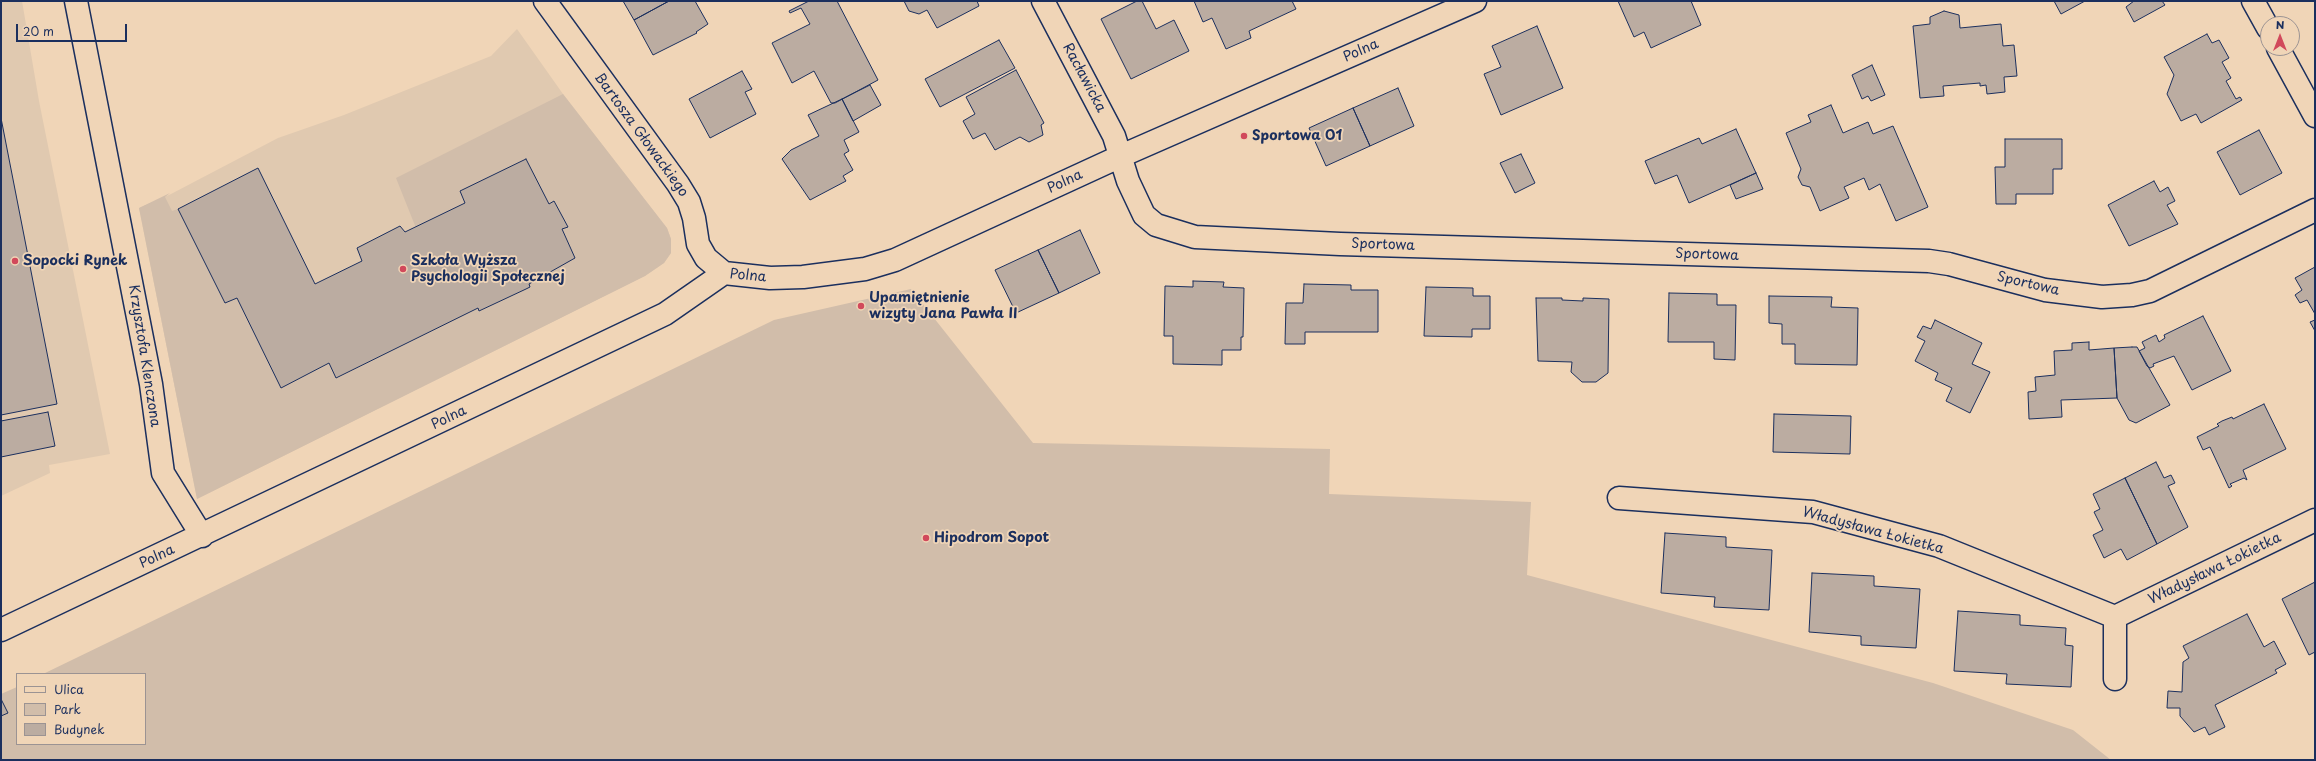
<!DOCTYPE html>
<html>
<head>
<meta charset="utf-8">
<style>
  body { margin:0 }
  #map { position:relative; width:2316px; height:761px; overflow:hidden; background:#f0d5b7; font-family:"Playpen Sans",sans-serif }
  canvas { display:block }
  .frame { position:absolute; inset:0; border:2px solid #1b2f5e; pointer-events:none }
  .legend { position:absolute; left:16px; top:673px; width:130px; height:72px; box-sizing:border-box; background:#f0d5b7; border:1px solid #9b9393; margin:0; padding:5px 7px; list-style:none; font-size:12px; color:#1b2f5e }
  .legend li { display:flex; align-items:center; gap:8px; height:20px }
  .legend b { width:20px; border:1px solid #9b9393 }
  .north { position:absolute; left:2260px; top:16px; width:40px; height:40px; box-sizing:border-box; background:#f0d5b7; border:1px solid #9b9393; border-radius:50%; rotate:0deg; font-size:11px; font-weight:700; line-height:16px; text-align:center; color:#1b2f5e }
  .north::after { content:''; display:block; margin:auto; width:14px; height:18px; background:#d1495b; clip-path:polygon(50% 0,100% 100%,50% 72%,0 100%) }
  .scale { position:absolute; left:16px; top:24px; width:111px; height:18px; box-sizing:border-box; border:2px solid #1b2f5e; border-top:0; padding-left:5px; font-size:12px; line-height:14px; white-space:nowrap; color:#1b2f5e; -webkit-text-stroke:3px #f0d5b7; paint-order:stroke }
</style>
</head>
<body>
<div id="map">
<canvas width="2316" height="761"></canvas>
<div class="frame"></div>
<ul class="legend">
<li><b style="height:5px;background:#f0d5b7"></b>Ulica</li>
<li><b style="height:11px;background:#d1bdaa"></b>Park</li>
<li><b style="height:11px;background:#bbaca1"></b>Budynek</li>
</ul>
<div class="north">N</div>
<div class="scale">20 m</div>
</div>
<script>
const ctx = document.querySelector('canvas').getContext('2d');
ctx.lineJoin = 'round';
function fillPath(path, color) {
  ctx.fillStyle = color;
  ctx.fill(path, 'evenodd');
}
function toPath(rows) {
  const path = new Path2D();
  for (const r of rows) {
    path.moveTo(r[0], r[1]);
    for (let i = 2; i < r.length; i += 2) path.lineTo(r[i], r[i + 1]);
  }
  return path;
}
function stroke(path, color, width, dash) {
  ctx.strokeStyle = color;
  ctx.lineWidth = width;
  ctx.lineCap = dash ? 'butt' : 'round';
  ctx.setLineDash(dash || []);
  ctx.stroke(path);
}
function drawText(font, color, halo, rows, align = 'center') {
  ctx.font = font + ' "Playpen Sans",sans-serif';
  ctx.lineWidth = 3.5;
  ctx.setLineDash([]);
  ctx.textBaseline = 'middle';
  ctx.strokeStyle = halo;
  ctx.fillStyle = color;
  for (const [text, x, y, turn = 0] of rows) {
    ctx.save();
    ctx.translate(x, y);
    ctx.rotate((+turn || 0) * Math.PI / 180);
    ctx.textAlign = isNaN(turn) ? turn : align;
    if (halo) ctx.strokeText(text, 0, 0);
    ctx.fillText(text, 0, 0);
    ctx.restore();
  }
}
fillPath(toPath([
  [1,1,22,1,39,101,110,454,49,465,50,473,1,496],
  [517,29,563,94,667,228,671,239,671,253,664,263,645,276,197,499,139,208,171,194,278,138,344,115,491,56]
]), '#e0c9b0');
fillPath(toPath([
  [563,94,667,228,671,239,671,253,664,263,645,276,197,499,139,208,170,193,165,197,172,211,178,209,225,303,237,298,281,388,329,363,337,378,478,308,480,311,526,289,529,284,575,258,562,229,567,227,554,201,549,204,526,159,460,191,465,203,416,228,396,178],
  [911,289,1033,443,1330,449,1329,494,1531,502,1527,575,1933,683,2073,730,2111,760,1,760,1,694,17,687,17,744,145,744,145,674,43,674,774,320]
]), '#d1bdaa');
const building = toPath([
  [623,1,669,1,634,20,623,1],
  [669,1,695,1,708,24,696,32,697,33,653,55,634,20,669,1],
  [809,1,837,1,878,80,835,103,831,103,814,71,792,83,772,43,810,24,801,8,790,13,789,11,809,1],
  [904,1,977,1,979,6,937,28,927,10,919,14,909,11,904,1],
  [1137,1,1142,1,1156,29,1174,20,1189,51,1131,79,1101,19,1137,1],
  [1194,1,1292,1,1296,9,1249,31,1251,38,1226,49,1212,18,1203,22,1194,1],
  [1618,1,1691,1,1701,25,1651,48,1644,32,1634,37,1618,1],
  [2054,1,2085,1,2061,14,2054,1],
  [2134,1,2162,1,2165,5,2134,22,2126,7,2134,1],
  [1944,11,1959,15,1960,28,2001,24,2003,46,2014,45,2017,76,2004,77,2005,92,1987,94,1986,85,1980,86,1980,83,1943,86,1944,96,1920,98,1913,26,1930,24,1930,17,1944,11],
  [1537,26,1563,88,1501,115,1484,74,1501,67,1492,46,1537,26],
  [2207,34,2212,43,2219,40,2229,58,2222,62,2231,78,2226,81,2236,99,2240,97,2242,100,2201,123,2196,114,2181,121,2167,94,2174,75,2164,57,2207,34],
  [999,40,1015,68,940,107,925,79,999,40],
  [1872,65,1885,95,1871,101,1868,96,1862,99,1852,75,1872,65],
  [1016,70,1044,123,1041,125,1043,135,1029,142,1020,137,995,150,985,133,973,139,963,121,975,114,966,97,1016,70],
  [742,71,752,89,745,92,756,114,710,138,689,99,742,71],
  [870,85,881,105,853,121,842,99,870,85],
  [1398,88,1414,126,1370,146,1353,108,1398,88],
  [842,99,859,132,844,140,849,151,844,154,853,170,843,176,846,181,810,200,782,159,791,150,819,136,808,115,842,99],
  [1831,105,1843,133,1868,122,1873,134,1893,126,1928,207,1896,221,1880,184,1869,190,1864,178,1844,187,1849,198,1820,211,1810,187,1802,185,1798,177,1801,169,1786,133,1811,122,1808,115,1831,105],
  [1353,108,1370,146,1326,166,1309,128,1353,108],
  [1,118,57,404,1,415,1,118],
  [1736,129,1756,173,1689,203,1677,175,1655,184,1645,161,1699,138,1702,144,1736,129],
  [2259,130,2282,173,2240,195,2217,152,2259,130],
  [2005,139,2062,139,2062,169,2053,169,2053,194,2016,194,2016,204,1996,204,1995,167,2005,167,2005,139],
  [1521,154,1535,183,1515,193,1500,163,1521,154],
  [526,159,549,204,554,201,568,227,562,229,575,258,529,284,530,287,526,289,479,311,478,308,336,378,329,363,281,388,237,298,225,303,178,209,258,168,315,284,362,261,357,248,400,226,405,232,465,203,460,191,526,159],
  [1756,173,1763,189,1736,199,1730,185,1756,173],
  [2154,181,2160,192,2168,187,2175,201,2167,205,2178,224,2129,246,2108,205,2154,181],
  [1080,230,1100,273,1059,293,1038,250,1080,230],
  [1038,250,1059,293,1016,313,995,270,1038,250],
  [2315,267,2315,314,2307,300,2300,303,2295,295,2302,290,2295,278,2315,267],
  [1193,281,1224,282,1223,287,1244,288,1243,337,1241,337,1241,350,1222,350,1222,365,1173,364,1173,336,1164,336,1165,286,1193,287,1193,281],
  [1304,284,1351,285,1351,290,1378,290,1378,332,1305,332,1305,344,1285,344,1286,303,1303,303,1304,284],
  [1426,287,1473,288,1473,296,1490,296,1490,329,1472,329,1472,337,1424,336,1426,287],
  [1669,293,1717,294,1717,305,1736,305,1735,360,1714,359,1714,342,1668,342,1669,293],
  [1769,296,1832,297,1831,307,1858,308,1857,365,1795,364,1795,344,1782,344,1782,324,1769,323,1769,296],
  [1536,298,1562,298,1562,300,1583,301,1583,298,1609,299,1608,373,1596,382,1582,382,1571,372,1572,362,1538,361,1536,298],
  [2203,316,2231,371,2192,390,2174,356,2153,364,2154,366,2150,368,2147,366,2139,351,2145,348,2142,342,2156,335,2159,342,2165,338,2164,335,2203,316],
  [1935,320,1982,343,1972,364,1990,372,1970,413,1946,401,1952,388,1935,380,1938,373,1915,361,1925,341,1917,337,1923,326,1931,329,1935,320],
  [2315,320,2315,331,2310,322,2315,320],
  [2089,342,2089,350,2114,348,2117,398,2061,400,2062,417,2029,419,2028,392,2036,391,2035,377,2055,375,2054,351,2072,350,2072,343,2089,342],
  [2132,347,2137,347,2170,405,2136,423,2129,420,2117,398,2114,348,2132,347],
  [2264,404,2286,449,2243,470,2247,480,2244,478,2230,484,2232,486,2229,488,2210,447,2203,450,2197,437,2219,426,2217,424,2222,421,2232,417,2233,419,2264,404],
  [48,412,55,446,1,457,1,421,48,412],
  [1774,414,1851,416,1850,454,1773,452,1774,414],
  [2156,462,2164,478,2171,475,2175,483,2168,486,2188,527,2157,544,2125,478,2156,462],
  [2125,478,2157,544,2127,560,2121,549,2104,558,2093,535,2103,530,2094,512,2100,509,2093,494,2125,478],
  [1665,533,1726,537,1726,547,1772,550,1769,610,1714,607,1715,597,1661,593,1665,533],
  [1812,573,1874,576,1874,586,1920,589,1916,648,1861,645,1861,636,1809,632,1812,573],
  [2315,582,2315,652,2309,655,2282,599,2315,582],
  [1958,611,2020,615,2020,625,2066,628,2065,645,2073,646,2071,687,2006,684,2007,674,1954,671,1958,611],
  [2247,614,2264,647,2274,641,2286,664,2275,670,2277,673,2215,705,2225,727,2209,735,2205,727,2194,732,2180,716,2180,708,2167,708,2168,691,2182,692,2183,662,2189,658,2183,646,2247,614],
  [1,699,8,713,1,716,1,699]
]);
fillPath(building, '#bbaca1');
stroke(building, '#1b2f5e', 1);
const service = toPath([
  [1619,498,1813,512,1939,546,2115,617,2115,679],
  [2115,617,2315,520]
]);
const minor = toPath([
  [76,1,151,384,163,473,202,536],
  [545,1,678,184,689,202,694,218,698,244,706,258,724,273],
  [1043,1,1114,136,1128,181,1144,215,1156,225,1195,237,1340,244,1929,261,1949,264,2045,290,2102,297,2132,295,2150,291,2315,210],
  [1,630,665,314,724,273,770,278,803,277,865,269,895,260,1121,156,1475,1]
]);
const tertiary = toPath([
  [2253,1,2268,28],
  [2278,48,2315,116]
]);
stroke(service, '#1b2f5e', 25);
stroke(minor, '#1b2f5e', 25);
stroke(tertiary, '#1b2f5e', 25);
stroke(service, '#f0d5b7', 22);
stroke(minor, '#f0d5b7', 22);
stroke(tertiary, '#f0d5b7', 22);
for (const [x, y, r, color] of [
  [1244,136,4,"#d1495b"],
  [15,261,4,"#d1495b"],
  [403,269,4,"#d1495b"],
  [861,306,4,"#d1495b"],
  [926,538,4,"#d1495b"]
]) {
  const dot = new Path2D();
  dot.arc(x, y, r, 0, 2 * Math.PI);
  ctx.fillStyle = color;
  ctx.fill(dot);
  stroke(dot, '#f0d5b7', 1.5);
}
drawText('14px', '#1b2f5e', '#f0d5b7', [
  ["Polna",1361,51,-24],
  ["Racławicka",1084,78,62],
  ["Bartosza Głowackiego",641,135,54],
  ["Polna",1065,182,-25],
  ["Sportowa",1383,245,2],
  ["Sportowa",1707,255,2],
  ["Polna",748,276,5],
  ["Sportowa",2028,284,13],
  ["Krzysztofa Klenczona",144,356,81],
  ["Polna",449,418,-26],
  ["Władysława Łokietka",1873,531,15],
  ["Polna",157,557,-25],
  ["Władysława Łokietka",2215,569,-26]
]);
drawText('bold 14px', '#1b2f5e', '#f0d5b7', [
  ["Sportowa 01",1252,136],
  ["Sopocki Rynek",23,261],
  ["Szkoła Wyższa",411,261],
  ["Psychologii Społecznej",411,277],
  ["Upamiętnienie",869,298],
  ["wizyty Jana Pawła II",869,314],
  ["Hipodrom Sopot",934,538]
], 'left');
</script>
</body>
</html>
